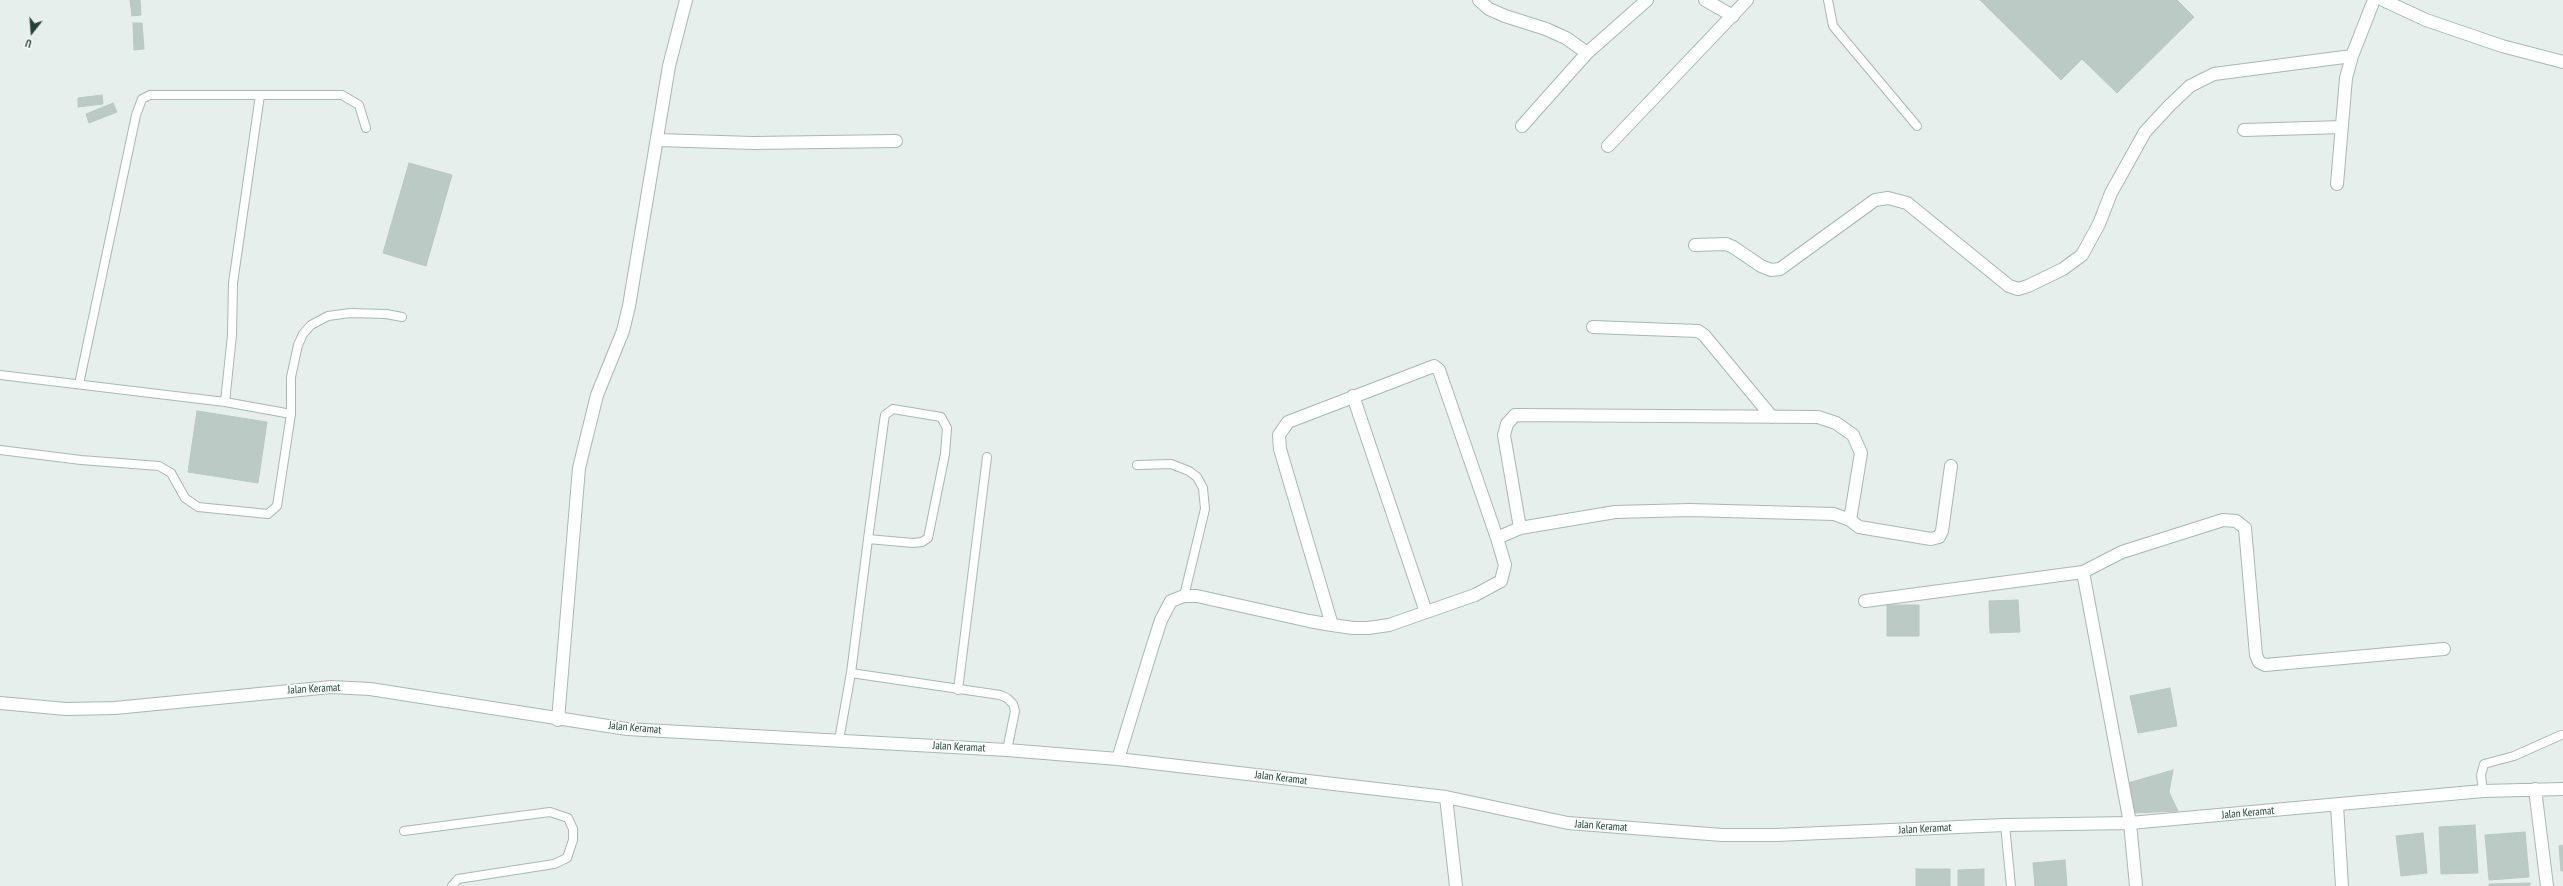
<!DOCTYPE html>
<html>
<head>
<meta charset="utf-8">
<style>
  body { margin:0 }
  #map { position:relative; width:2563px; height:886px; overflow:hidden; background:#e6efeb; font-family:"PT Sans Narrow",sans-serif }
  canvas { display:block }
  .north { position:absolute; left:12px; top:12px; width:40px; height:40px; -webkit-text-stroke:3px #f7fbf9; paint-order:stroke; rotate:197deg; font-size:11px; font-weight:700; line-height:16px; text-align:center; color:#24423a }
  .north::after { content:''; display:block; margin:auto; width:14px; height:18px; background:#24423a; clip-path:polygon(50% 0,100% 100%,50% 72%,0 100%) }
</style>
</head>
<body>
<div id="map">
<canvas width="2563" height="886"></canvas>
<div class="north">U</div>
</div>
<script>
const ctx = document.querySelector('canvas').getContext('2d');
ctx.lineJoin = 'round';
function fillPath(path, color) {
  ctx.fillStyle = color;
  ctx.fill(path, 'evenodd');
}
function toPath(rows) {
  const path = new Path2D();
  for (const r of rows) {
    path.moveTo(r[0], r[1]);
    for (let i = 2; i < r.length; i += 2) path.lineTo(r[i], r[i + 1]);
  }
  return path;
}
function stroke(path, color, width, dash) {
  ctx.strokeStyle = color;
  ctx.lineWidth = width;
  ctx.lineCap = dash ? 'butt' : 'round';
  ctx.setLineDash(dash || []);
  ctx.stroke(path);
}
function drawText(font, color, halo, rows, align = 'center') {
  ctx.font = font + ' "PT Sans Narrow",sans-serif';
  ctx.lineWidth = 3.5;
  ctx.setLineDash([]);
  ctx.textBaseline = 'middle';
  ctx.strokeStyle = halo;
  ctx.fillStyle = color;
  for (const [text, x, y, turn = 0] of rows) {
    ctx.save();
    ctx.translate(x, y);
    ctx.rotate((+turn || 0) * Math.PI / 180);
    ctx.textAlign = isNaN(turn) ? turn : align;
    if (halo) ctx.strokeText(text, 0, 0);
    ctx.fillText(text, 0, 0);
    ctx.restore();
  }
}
const building = toPath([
  [130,0,140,0,141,15,132,16,130,0],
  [1980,0,2177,0,2194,17,2117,93,2082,59,2061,80,1980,0],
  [133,23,142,23,144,49,134,50,133,23],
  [102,95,103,104,78,107,78,98,102,95],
  [113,103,117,112,89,123,86,114,113,103],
  [409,163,452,175,426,266,383,253,409,163],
  [197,411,267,422,258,483,188,472,197,411],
  [2018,600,2020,632,1990,633,1989,601,2018,600],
  [1887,605,1919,605,1919,636,1887,636,1887,605],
  [2170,688,2177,726,2138,733,2130,696,2170,688],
  [2173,770,2169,792,2178,811,2134,813,2128,783,2173,770],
  [2475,825,2478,873,2441,874,2439,827,2475,825],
  [2525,832,2529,877,2489,880,2485,835,2525,832],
  [2423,833,2427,873,2401,876,2396,836,2423,833],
  [2563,845,2563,871,2561,871,2559,846,2563,845],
  [2065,860,2067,886,2035,886,2033,863,2065,860],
  [1916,869,1950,869,1950,886,1916,886,1916,869],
  [1984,869,1984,886,1958,886,1958,870,1984,869],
  [2530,883,2530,886,2489,886,2489,884,2530,883]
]);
fillPath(building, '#bbcac4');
stroke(building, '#b8c9c2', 1);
const lane = toPath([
  [1828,0,1833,26,1917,126],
  [0,375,225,402,291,414],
  [79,384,136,115,142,99,150,95,342,95,359,105,366,128],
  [225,402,232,335,233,283,260,95],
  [0,450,81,460,159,466,171,473,185,498,198,507,268,514,277,506,291,414,291,377,298,345,303,334,311,325,328,316,350,313,386,314,402,317],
  [1137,465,1171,464,1189,471,1197,477,1203,488,1205,509,1184,596],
  [851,673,1000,695,1007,698,1013,704,1015,711,1007,750],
  [958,690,987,457],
  [839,740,851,673,868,539,884,421,885,415,893,409,941,417,947,428,945,454,928,538,922,542,913,543,868,539],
  [2483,791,2481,775,2484,764,2514,756,2561,735],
  [2005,825,2011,886],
  [404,831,550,812,568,818,573,829,573,840,567,858,554,864,458,879,452,886]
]);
const street = toPath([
  [1479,0,1489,9,1505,16,1546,29,1566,38,1587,53],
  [1705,0,1733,16],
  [2383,0,2426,20,2502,46,2563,62],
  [1522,126,1587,53,1647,0],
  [2244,130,2342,127],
  [657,140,753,143,896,141],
  [1608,146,1747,0],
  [2337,184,2346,78,2352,56,2374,0],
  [1695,245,1726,244,1733,247,1761,266,1771,270,1780,269,1875,200,1888,198,1907,203,2009,286,2018,289,2028,286,2063,269,2082,255,2099,224,2111,193,2145,132,2169,106,2190,86,2214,74,2352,56],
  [1593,327,1698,331,1704,335,1772,417],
  [1353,396,1426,612],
  [1520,528,1504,435,1507,424,1515,415,1818,417,1836,423,1853,435,1861,453,1850,520],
  [1497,538,1520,528,1615,512,1690,510,1834,514,1850,520,1859,527,1931,539,1939,537,1942,531,1951,466],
  [2083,572,2130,823,2136,886],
  [1865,601,2083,572,2122,552,2223,520,2236,521,2245,528,2256,655,2259,662,2265,665,2444,649],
  [0,703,66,709,115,708,331,687,370,689,627,729,1007,750,1118,759,1446,797,1568,823,1722,835,1776,835,2005,825,2130,823,2483,791,2563,789],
  [558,720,579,468,597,395,623,331,629,306,669,66,686,0],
  [1118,759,1152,648,1161,620,1171,601,1184,596,1197,596,1309,621,1332,625,1353,628,1368,628,1389,625,1475,595,1501,581,1505,565,1497,538,1439,370,1434,366,1288,422,1279,435,1280,449,1332,625],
  [2535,789,2547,886],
  [1446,797,1456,886],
  [2337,805,2342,886]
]);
stroke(lane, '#a8b8b2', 10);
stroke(street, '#a8b8b2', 14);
stroke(lane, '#fff', 8);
stroke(street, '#fff', 12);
drawText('11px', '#24423a', '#f7fbf9', [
  ["Jalan Keramat",314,689,-3],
  ["Jalan Keramat",635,728,5],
  ["Jalan Keramat",959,747,3],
  ["Jalan Keramat",1281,778,7],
  ["Jalan Keramat",2248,813,-5],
  ["Jalan Keramat",1601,826,4],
  ["Jalan Keramat",1925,829,-3]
]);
</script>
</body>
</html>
